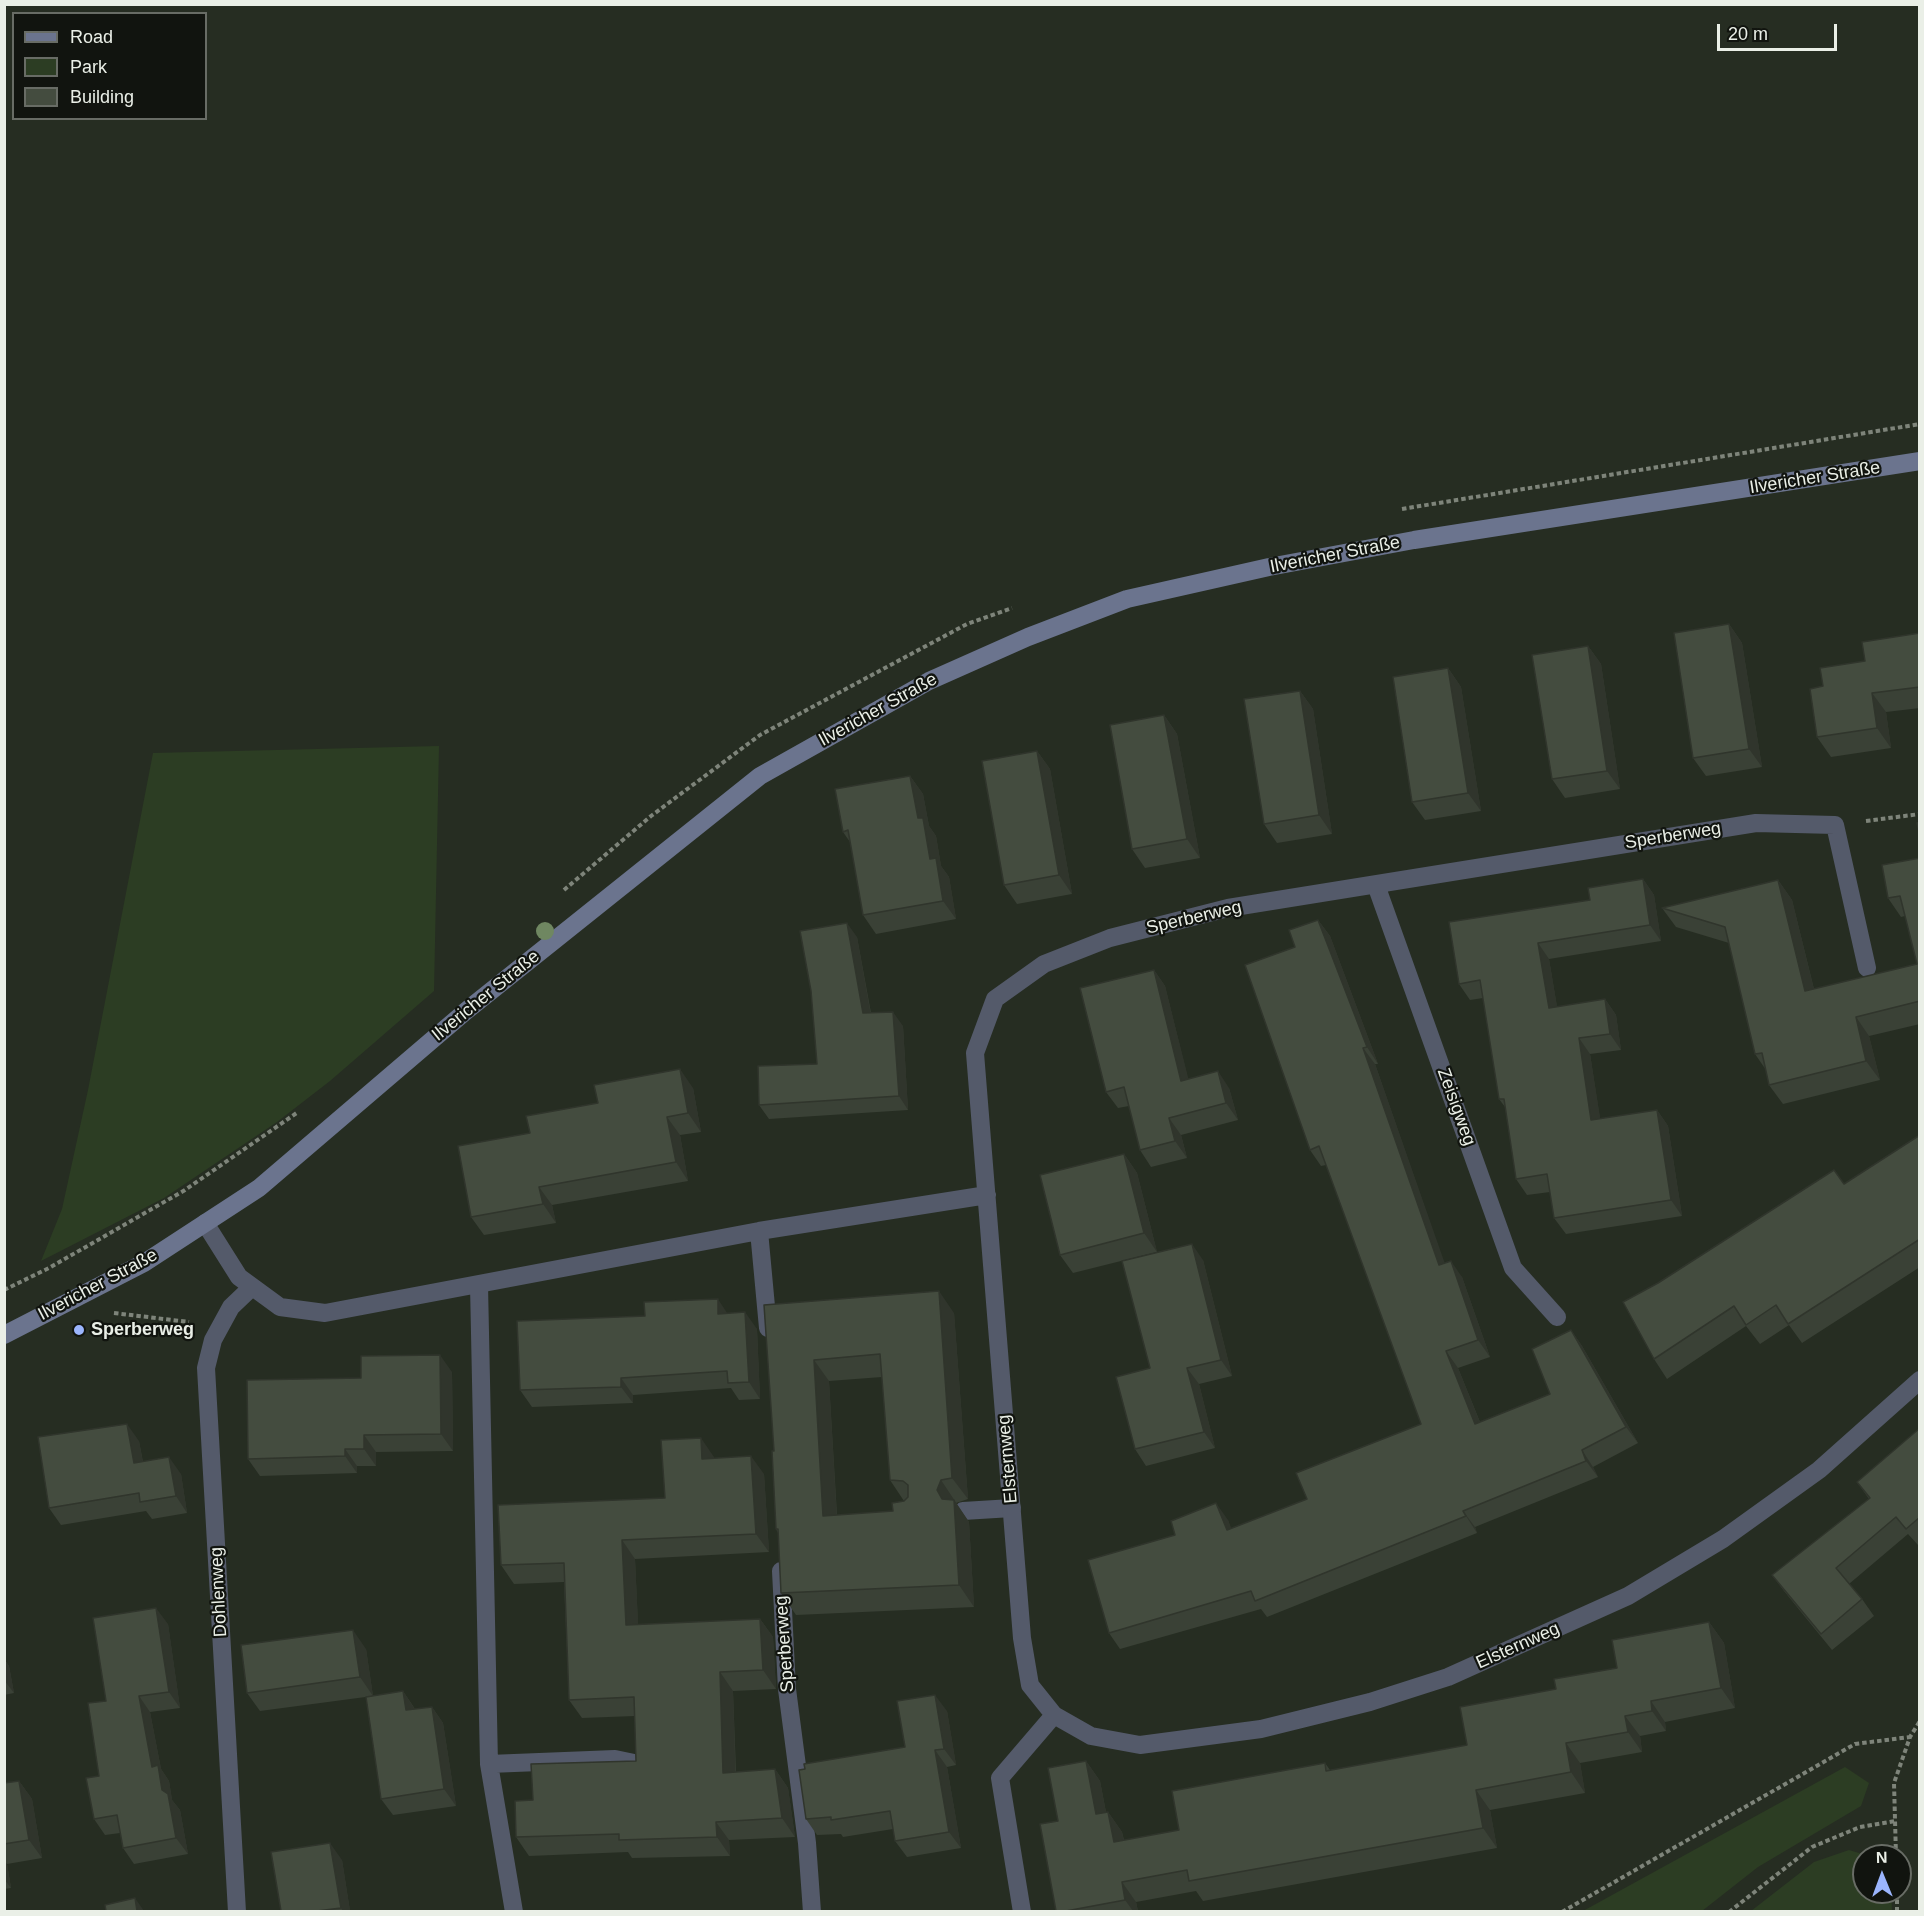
<!DOCTYPE html>
<html>
<head>
<meta charset="utf-8">
<style>
  body { margin:0 }
  #map { position:relative; width:1924px; height:1916px; overflow:hidden; background:#262d22; font-family:Arial,sans-serif }
  canvas { display:block }
  .frame { position:absolute; inset:0; border:6px solid #eaefe7; pointer-events:none }
  .legend { position:absolute; left:12px; top:12px; width:195px; height:108px; box-sizing:border-box; background:#11140f; border:2px solid #686c65; margin:0; padding:8px 10px; list-style:none; font-size:18px; color:#eaefe7 }
  .legend li { display:flex; align-items:center; gap:12px; height:30px }
  .legend b { width:30px; border:2px solid #686c65 }
  .north { position:absolute; left:1852px; top:1844px; width:60px; height:60px; box-sizing:border-box; background:#11140f; border:2px solid #686c65; border-radius:50%; rotate:359deg; font-size:16px; font-weight:700; line-height:24px; text-align:center; color:#eaefe7 }
  .north::after { content:''; display:block; margin:auto; width:21px; height:27px; background:#9bb5fd; clip-path:polygon(50% 0,100% 100%,50% 72%,0 100%) }
  .scale { position:absolute; left:1717px; top:24px; width:120px; height:27px; box-sizing:border-box; border:3px solid #eaefe7; border-top:0; padding-left:8px; font-size:18px; line-height:21px; white-space:nowrap; color:#eaefe7; -webkit-text-stroke:4px #11140f; paint-order:stroke }
</style>
</head>
<body>
<div id="map">
<canvas width="1924" height="1916"></canvas>
<div class="frame"></div>
<ul class="legend">
<li><b style="height:8px;background:#6b748e"></b>Road</li>
<li><b style="height:16px;background:#2c3d23"></b>Park</li>
<li><b style="height:16px;background:#444c3f"></b>Building</li>
</ul>
<div class="north">N</div>
<div class="scale">20 m</div>
</div>
<script>
const ctx = document.querySelector('canvas').getContext('2d');
ctx.lineJoin = 'round';
function fillPath(path, color) {
  ctx.fillStyle = color;
  ctx.fill(path, 'evenodd');
}
function toPath(rows) {
  const path = new Path2D();
  for (const r of rows) {
    path.moveTo(r[0], r[1]);
    for (let i = 2; i < r.length; i += 2) path.lineTo(r[i], r[i + 1]);
  }
  return path;
}
function stroke(path, color, width, dash) {
  ctx.strokeStyle = color;
  ctx.lineWidth = width;
  ctx.lineCap = dash ? 'butt' : 'round';
  ctx.setLineDash(dash || []);
  ctx.stroke(path);
}
function drawText(font, color, halo, rows, align = 'center') {
  ctx.font = font + ' Arial,sans-serif';
  ctx.lineWidth = 4.5;
  ctx.setLineDash([]);
  ctx.textBaseline = 'middle';
  ctx.strokeStyle = halo;
  ctx.fillStyle = color;
  for (const [text, x, y, turn = 0] of rows) {
    ctx.save();
    ctx.translate(x, y);
    ctx.rotate((+turn || 0) * Math.PI / 180);
    ctx.textAlign = isNaN(turn) ? turn : align;
    if (halo) ctx.strokeText(text, 0, 0);
    ctx.fillText(text, 0, 0);
    ctx.restore();
  }
}
fillPath(toPath([
  [439,746,434,991,330,1081,277,1122,164,1198,41,1261,62,1209,88,1090,153,753],
  [1845,1767,1869,1783,1861,1806,1758,1867,1702,1911,1583,1911],
  [1849,1850,1869,1856,1864,1856,1864,1892,1891,1892,1892,1911,1751,1911,1814,1862]
]), '#2c3d23');
stroke(toPath([
  [1402,509,1920,424],
  [1866,821,1920,814],
  [564,890,651,816,760,735,967,624,1012,608],
  [4,1290,49,1268,185,1190,298,1112],
  [114,1313,189,1322],
  [1896,1856,1894,1783,1910,1737,1920,1721],
  [1897,1892,1897,1912],
  [1562,1912,1855,1744,1910,1737],
  [1729,1912,1812,1847,1860,1827,1895,1821]
]), '#7e847a', 4, [4.5, 3]);
stroke(toPath([
  [963,1511,1012,1508]
]), '#545a6a', 18);
stroke(toPath([
  [1376,885,1513,1268,1557,1317],
  [1867,968,1835,825,1756,823,1228,908,1110,938,1044,964,995,999,975,1053,1022,1638,1030,1685,1054,1715,1091,1736,1140,1745,1261,1729,1370,1702,1448,1677,1628,1596,1723,1539,1819,1470,1920,1380],
  [205,1223,239,1277,280,1307,325,1313,759,1231,987,1195],
  [759,1231,768,1328],
  [479,1285,489,1764,615,1759,634,1763],
  [781,1571,787,1689,807,1843,812,1912],
  [489,1764,514,1912],
  [237,1912,206,1368,213,1340,231,1307,252,1287],
  [1022,1912,1000,1778,1054,1715]
]), '#545a6a', 18);
stroke(toPath([
  [4,1335,144,1263,259,1188,466,1011,760,776,929,681,1028,637,1127,599,1269,567,1414,540,1920,461]
]), '#6b748e', 18);
ctx.fillStyle = '#6f8761';
for (const [x, y] of [
  [545,931]
]) {
  ctx.beginPath();
  ctx.arc(x, y, 9, 0, 2 * Math.PI);
  ctx.fill();
}
fillPath(toPath([
  [1729,624,1742,643,1762,767,1706,776,1693,758],
  [1920,633,1920,708,1886,712,1891,748,1831,757,1817,737,1823,686,1865,661],
  [1588,646,1601,664,1620,789,1565,798,1552,779],
  [1448,668,1461,687,1481,811,1425,820,1412,802],
  [1300,691,1313,709,1332,834,1277,843,1264,824],
  [1164,715,1177,734,1200,858,1145,868,1132,849],
  [1037,751,1050,769,1072,894,1017,904,1004,885],
  [910,776,923,794,929,826,936,836,941,866,949,877,956,919,876,934,863,915,850,842,843,832],
  [1920,858,1920,1024,1869,1036,1880,1080,1783,1104,1769,1085,1766,1070,1755,1054,1729,943,1676,927,1662,908,1778,880,1792,900,1814,989,1917,964,1905,916,1901,917,1888,898],
  [1643,879,1654,895,1661,941,1549,959,1557,1007,1605,999,1616,1015,1621,1050,1590,1054,1600,1119,1657,1110,1668,1126,1682,1216,1566,1234,1554,1218,1550,1192,1527,1195,1516,1179,1505,1107,1499,1099,1483,998,1470,1000,1459,984],
  [1318,920,1330,936,1378,1064,1375,1064,1444,1263,1462,1277,1490,1357,1458,1368,1480,1422,1550,1394,1571,1330,1582,1346,1638,1443,1593,1467,1598,1477,1475,1527,1477,1533,1267,1617,1261,1609,1120,1649,1109,1633,1228,1520,1231,1529,1307,1499,1421,1424,1326,1165,1321,1166,1310,1150,1295,947],
  [857,937,871,1013,903,1026,908,1110,769,1119,759,1105,817,1064],
  [1154,970,1165,986,1188,1079,1229,1088,1238,1120,1181,1135,1187,1158,1151,1167,1140,1150,1129,1106,1118,1108,1106,1092],
  [693,1088,701,1132,680,1135,688,1181,552,1205,556,1223,484,1235,471,1217,530,1133],
  [1920,1135,1920,1267,1802,1343,1789,1325,1760,1344,1746,1326,1667,1379,1654,1359,1844,1184],
  [1124,1154,1137,1173,1157,1252,1073,1273,1060,1255],
  [1203,1260,1232,1376,1199,1384,1215,1448,1146,1466,1135,1449,1150,1368],
  [764,1305,954,1313,968,1499,956,1503,969,1522,974,1607,796,1615,781,1593,778,1533,776,1529,774,1451],
  [882,1377,890,1480,904,1501,893,1511,837,1515,829,1381],
  [728,1314,757,1329,760,1399,739,1400,731,1388,633,1395,633,1403,532,1407,520,1390],
  [452,1372,453,1451,376,1452,376,1466,357,1466,357,1473,260,1476,248,1459,361,1378],
  [1920,1428,1920,1544,1918,1545,1908,1534,1849,1584,1862,1599,1874,1616,1832,1650,1784,1591,1772,1575,1869,1499,1857,1482],
  [139,1441,143,1462,181,1474,187,1513,152,1519,146,1511,61,1525,49,1508],
  [714,1457,714,1458,764,1474,769,1552,635,1559,638,1625,760,1619,773,1637,776,1689,733,1691,736,1772,775,1769,788,1788,795,1837,729,1840,730,1856,632,1858,628,1852,529,1856,516,1837,636,1761,635,1716,582,1718,569,1700,564,1582,514,1584,501,1565,665,1498],
  [1709,1622,1724,1643,1735,1708,1665,1722,1666,1731,1640,1736,1642,1752,1580,1763,1585,1793,1490,1810,1497,1848,1203,1901,1196,1891,1136,1902,1138,1911,1066,1911,1058,1821,1086,1761,1100,1781,1106,1812,1108,1812,1122,1832,1124,1840,1179,1830,1325,1763,1330,1770,1467,1745,1556,1689,1617,1668],
  [168,1624,180,1708,150,1712,161,1769,169,1781,172,1800,180,1810,188,1854,134,1864,123,1848,120,1833,105,1835,94,1819,99,1776,106,1701],
  [366,1649,373,1696,260,1711,247,1693],
  [4,1659,9,1666,14,1693,4,1695],
  [403,1691,415,1709,432,1707,443,1723,456,1806,393,1815,381,1799],
  [947,1711,956,1765,947,1767,961,1848,907,1857,895,1841,893,1829,843,1837,841,1834,817,1835,806,1819,805,1769,905,1747],
  [19,1781,32,1799,42,1858,7,1864,11,1888,4,1889,4,1783],
  [342,1860,350,1911,281,1911]
]), '#3a4136');
fillPath(toPath([
  [1729,624,1742,643,1762,767,1749,749],
  [1588,646,1601,664,1620,789,1607,771],
  [1448,668,1461,687,1481,811,1468,793],
  [1300,691,1313,709,1332,834,1319,815],
  [1872,693,1886,712,1891,748,1877,728],
  [1164,715,1177,734,1200,858,1187,839],
  [1037,751,1050,769,1072,894,1059,875],
  [910,776,923,794,929,826,936,836,941,866,949,877,956,919,943,901,918,818],
  [1643,879,1654,895,1661,941,1650,925],
  [1778,880,1792,900,1819,1010,1805,991],
  [1318,920,1330,936,1378,1064,1367,1047],
  [847,923,857,937,873,1027,863,1013],
  [1538,943,1549,959,1560,1024,1549,1008],
  [1154,970,1165,986,1193,1097,1181,1081],
  [1605,999,1616,1015,1621,1050,1610,1034],
  [893,1012,903,1026,908,1110,899,1096],
  [1856,1017,1869,1036,1880,1080,1866,1061],
  [1579,1038,1590,1054,1603,1136,1591,1120],
  [1363,1048,1375,1064,1451,1281,1439,1265],
  [680,1069,693,1088,701,1132,688,1113],
  [1218,1071,1229,1088,1238,1120,1226,1103],
  [1657,1110,1668,1126,1682,1216,1671,1200],
  [667,1117,680,1135,688,1181,676,1162],
  [1169,1118,1181,1135,1187,1158,1175,1141],
  [1124,1154,1137,1173,1157,1252,1144,1233],
  [539,1187,552,1205,556,1223,543,1204],
  [1192,1244,1203,1260,1232,1376,1221,1360],
  [1451,1261,1462,1277,1490,1357,1478,1340],
  [939,1291,954,1313,968,1499,952,1478],
  [718,1299,729,1316,718,1314],
  [745,1312,757,1329,760,1399,749,1382],
  [1571,1330,1582,1346,1638,1443,1626,1427],
  [1446,1351,1458,1368,1487,1440,1475,1424],
  [440,1355,452,1372,453,1451,441,1434],
  [814,1360,829,1381,838,1537,823,1516],
  [1187,1368,1199,1384,1215,1448,1204,1432],
  [621,1378,633,1395,633,1403,621,1387],
  [127,1424,139,1441,146,1480,134,1463],
  [364,1435,376,1452,376,1466,364,1449],
  [701,1438,714,1457,715,1477,702,1459],
  [345,1449,357,1466,357,1473,345,1456],
  [1582,1450,1593,1467,1598,1477,1586,1461],
  [751,1456,764,1474,769,1552,756,1534],
  [169,1457,181,1474,187,1513,176,1496],
  [941,1480,969,1522,974,1607,959,1585,937,1490],
  [1216,1503,1228,1520,1239,1547,1227,1530],
  [1463,1511,1475,1527,1477,1533,1466,1516],
  [622,1540,635,1559,639,1644,626,1625],
  [156,1608,168,1624,180,1708,169,1692],
  [760,1619,773,1637,776,1689,763,1670],
  [1709,1622,1724,1643,1735,1708,1721,1688],
  [353,1630,366,1649,373,1696,360,1677],
  [4,1659,9,1666,14,1693,4,1680],
  [720,1672,733,1691,736,1791,723,1773],
  [403,1691,414,1708,418,1727,406,1710],
  [935,1695,947,1711,956,1765,944,1749],
  [139,1696,150,1712,161,1769,169,1781,172,1800,180,1810,188,1854,176,1838,152,1767],
  [1651,1701,1665,1722,1666,1731,1652,1711],
  [432,1707,443,1723,456,1806,444,1789],
  [1625,1716,1640,1736,1642,1752,1628,1732],
  [1566,1743,1580,1763,1585,1793,1571,1772],
  [935,1750,947,1767,961,1848,949,1832],
  [1086,1761,1100,1781,1110,1834,1096,1814],
  [775,1769,788,1788,795,1837,782,1818],
  [19,1781,32,1799,42,1858,29,1840],
  [1476,1790,1490,1810,1497,1848,1483,1828],
  [1108,1812,1122,1832,1128,1862,1114,1842],
  [716,1822,729,1840,730,1856,717,1837],
  [330,1843,342,1860,350,1911,343,1911,341,1908],
  [4,1861,7,1864,11,1888,4,1879],
  [1122,1882,1136,1902,1138,1911,1133,1911,1125,1900],
  [135,1898,144,1911,137,1911]
]), '#30352c');
const building = toPath([
  [1729,624,1749,749,1693,758,1674,633,1729,624],
  [1920,633,1920,687,1872,693,1877,728,1817,737,1810,689,1823,686,1820,668,1865,661,1862,642,1920,633],
  [1588,646,1607,771,1552,779,1532,655,1588,646],
  [1448,668,1468,793,1412,802,1393,677,1448,668],
  [1300,691,1319,815,1264,824,1244,699,1300,691],
  [1164,715,1187,839,1132,849,1110,725,1164,715],
  [1037,751,1059,875,1004,885,982,761,1037,751],
  [910,776,918,818,923,818,930,859,936,858,943,901,863,915,848,830,843,832,835,789,910,776],
  [1920,822,1920,836,1917,823,1920,822],
  [1920,858,1920,1001,1856,1017,1866,1061,1769,1085,1762,1053,1755,1054,1725,927,1662,908,1778,880,1805,991,1917,964,1900,896,1888,898,1882,865,1920,858],
  [1643,879,1650,925,1538,943,1549,1008,1605,999,1610,1034,1579,1038,1591,1120,1657,1110,1671,1200,1554,1218,1547,1174,1516,1179,1504,1099,1499,1099,1480,980,1459,984,1449,922,1590,900,1588,888,1643,879],
  [1318,920,1367,1047,1363,1048,1439,1265,1451,1261,1478,1340,1446,1351,1475,1424,1550,1394,1532,1349,1571,1330,1626,1427,1582,1450,1586,1461,1463,1511,1466,1516,1255,1601,1251,1591,1109,1633,1088,1560,1175,1535,1171,1521,1216,1503,1227,1530,1307,1499,1296,1473,1421,1424,1319,1146,1310,1150,1245,965,1295,947,1289,930,1318,920],
  [847,923,863,1013,893,1012,899,1096,759,1105,758,1066,817,1064,811,991,800,931,847,923],
  [1154,970,1181,1081,1218,1071,1226,1103,1169,1118,1175,1141,1140,1150,1124,1087,1106,1092,1080,988,1154,970],
  [680,1069,688,1113,667,1117,676,1162,539,1187,543,1204,471,1217,458,1146,530,1133,526,1116,598,1103,594,1085,680,1069],
  [1920,1135,1920,1239,1788,1324,1776,1305,1746,1325,1734,1306,1654,1359,1623,1302,1658,1283,1834,1170,1844,1184,1920,1135],
  [1124,1154,1144,1233,1060,1255,1040,1175,1124,1154],
  [1192,1244,1221,1360,1187,1368,1204,1432,1135,1449,1116,1377,1150,1368,1122,1261,1192,1244],
  [939,1291,952,1478,941,1480,937,1490,942,1499,954,1500,959,1585,781,1593,778,1529,776,1529,772,1451,774,1451,764,1305,939,1291],
  [880,1354,890,1480,903,1481,908,1485,908,1497,904,1501,892,1503,893,1511,823,1516,814,1360,880,1354],
  [718,1299,718,1314,745,1312,749,1382,728,1383,727,1371,621,1378,621,1387,520,1390,517,1321,645,1316,644,1302,718,1299],
  [440,1355,441,1434,364,1435,364,1449,345,1449,345,1456,248,1459,247,1380,361,1378,361,1356,440,1355],
  [127,1424,134,1463,169,1457,176,1496,140,1502,139,1493,49,1508,38,1437,127,1424],
  [1920,1428,1920,1517,1906,1529,1896,1517,1836,1568,1862,1599,1821,1634,1772,1575,1870,1498,1857,1482,1920,1428],
  [701,1438,702,1459,751,1456,756,1534,622,1540,626,1625,760,1619,763,1670,720,1672,723,1773,775,1769,782,1818,716,1822,717,1837,619,1840,619,1834,516,1837,515,1801,533,1800,531,1764,636,1761,634,1697,569,1700,564,1563,501,1565,498,1505,665,1498,661,1440,701,1438],
  [156,1608,169,1692,139,1696,152,1767,158,1765,162,1790,168,1794,176,1838,123,1848,117,1815,94,1819,86,1778,99,1776,88,1703,106,1701,93,1618,156,1608],
  [1709,1622,1721,1688,1651,1701,1652,1711,1625,1716,1628,1732,1566,1743,1571,1772,1476,1790,1483,1828,1189,1881,1187,1870,1122,1882,1125,1900,1066,1911,1056,1911,1040,1824,1058,1821,1048,1768,1086,1761,1096,1814,1108,1812,1114,1842,1179,1830,1172,1791,1325,1763,1326,1771,1467,1745,1460,1707,1556,1689,1554,1679,1617,1668,1612,1640,1709,1622],
  [353,1630,360,1677,247,1693,241,1645,353,1630],
  [403,1691,406,1710,432,1707,444,1789,381,1799,366,1697,403,1691],
  [935,1695,944,1749,935,1750,949,1832,895,1841,890,1811,831,1820,831,1817,806,1819,799,1770,805,1769,804,1764,905,1747,897,1701,935,1695],
  [19,1781,29,1840,4,1844,4,1783,19,1781],
  [330,1843,341,1908,317,1911,281,1911,271,1852,330,1843],
  [135,1898,137,1911,106,1911,105,1905,135,1898]
]);
fillPath(building, '#444c3f');
stroke(building, '#30352c', 1.5);
for (const [x, y, r, color] of [
  [79,1330,6,"#9bb5fd"]
]) {
  const dot = new Path2D();
  dot.arc(x, y, r, 0, 2 * Math.PI);
  ctx.fillStyle = color;
  ctx.fill(dot);
  stroke(dot, '#11140f', 2);
}
drawText('18px', '#eaefe7', '#11140f', [
  ["Ilvericher Straße",1815,478,-9],
  ["Ilvericher Straße",1335,555,-11],
  ["Ilvericher Straße",878,710,-29],
  ["Sperberweg",1673,836,-9],
  ["Sperberweg",1194,918,-13],
  ["Ilvericher Straße",486,996,-39],
  ["Zeisigweg",1456,1107,70],
  ["Ilvericher Straße",98,1285,-28],
  ["Elsternweg",1008,1459,-95],
  ["Dohlenweg",219,1592,-93],
  ["Sperberweg",785,1644,-94],
  ["Elsternweg",1518,1646,-24]
]);
drawText('bold 18px', '#eaefe7', '#11140f', [
  ["Sperberweg",91,1330]
], 'left');
</script>
</body>
</html>
